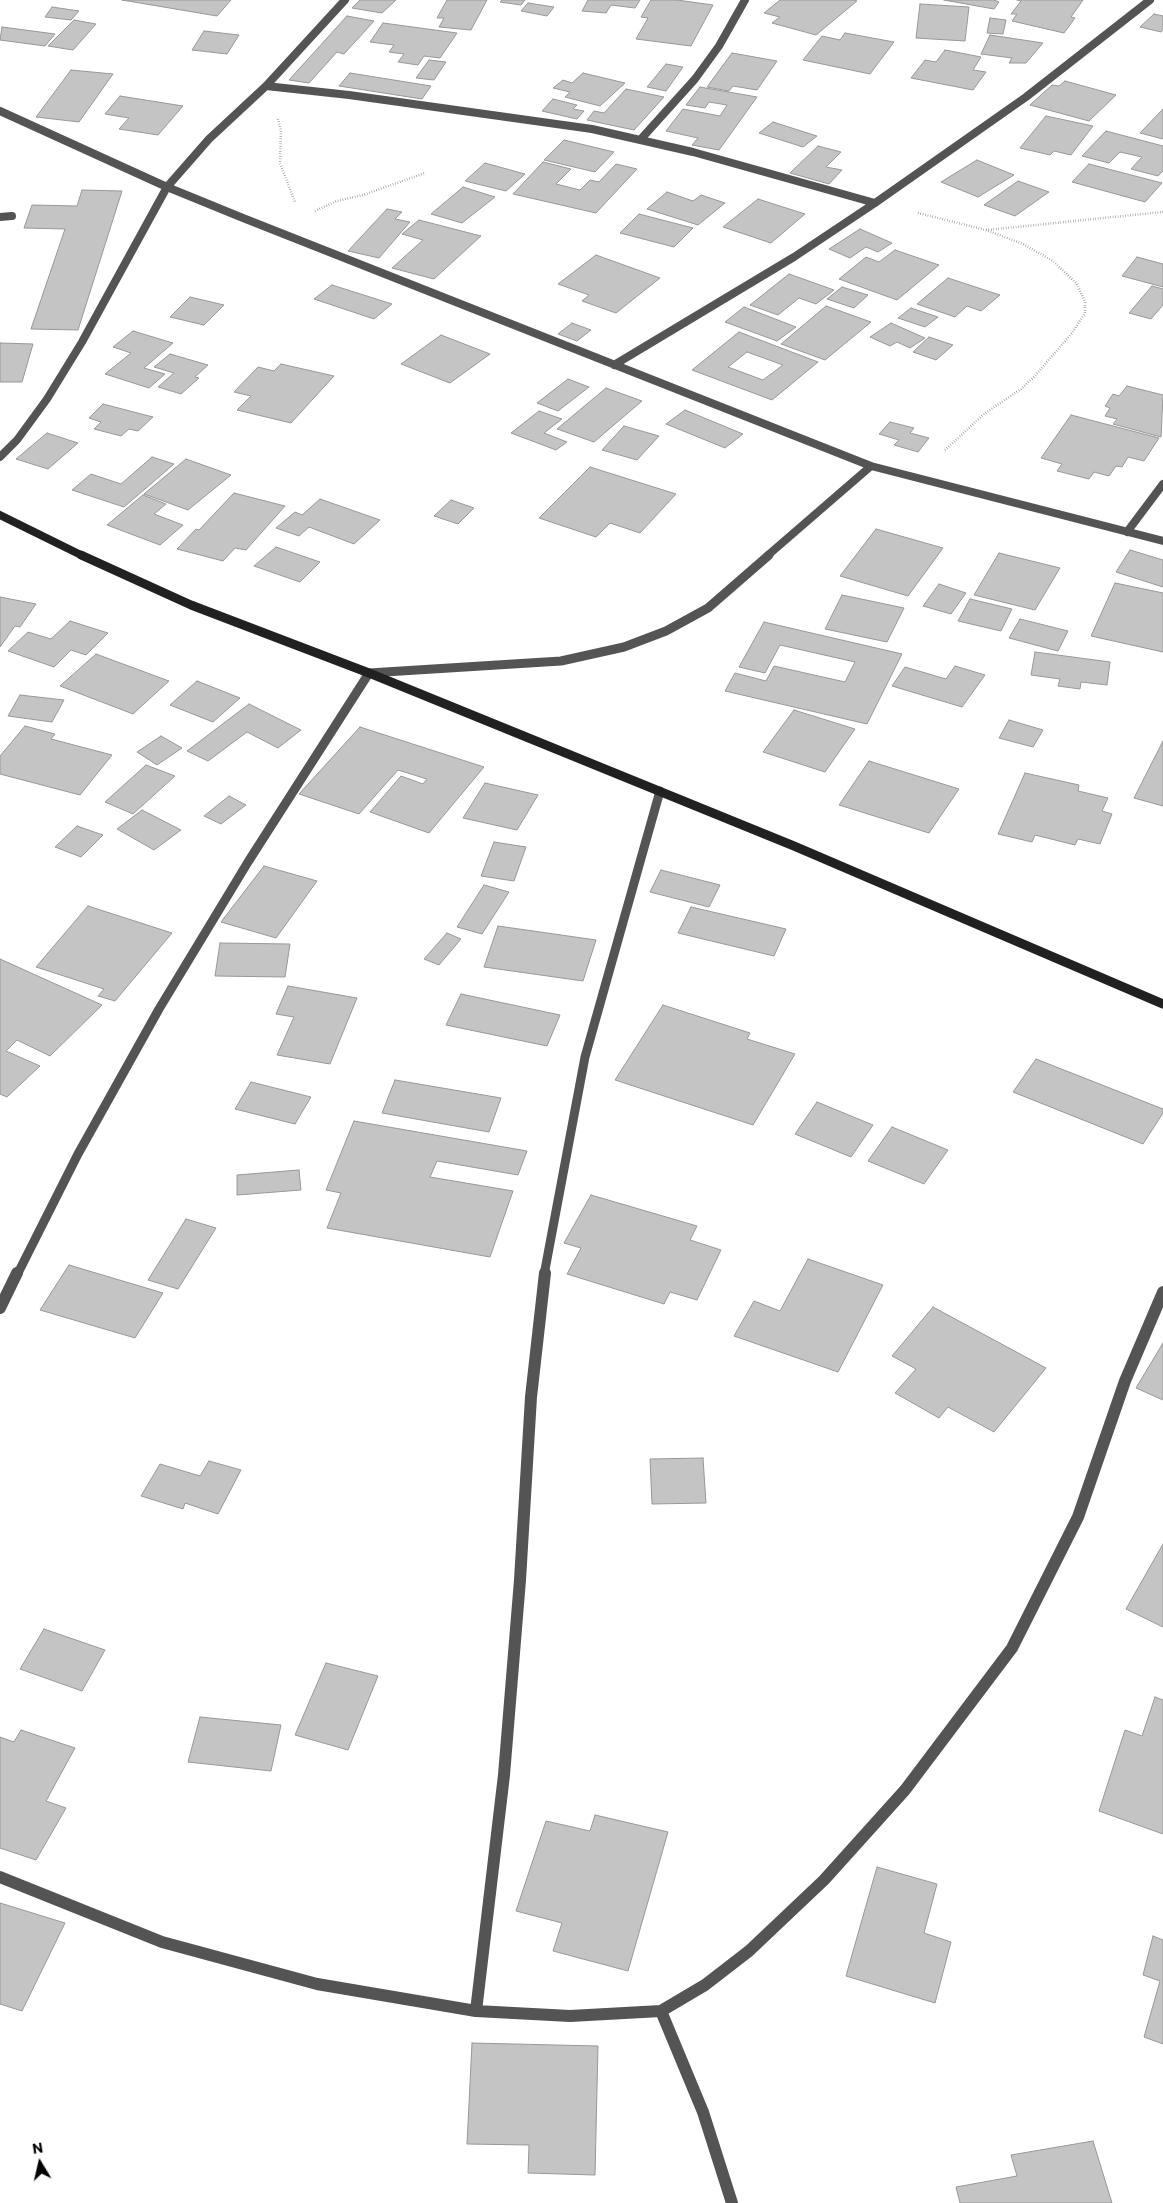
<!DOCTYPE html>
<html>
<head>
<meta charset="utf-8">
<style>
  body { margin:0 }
  #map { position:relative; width:1163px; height:2203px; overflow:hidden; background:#fff; font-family:Commissioner,sans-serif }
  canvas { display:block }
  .north { position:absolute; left:15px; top:2138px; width:50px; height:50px; -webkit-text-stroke:4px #fff; paint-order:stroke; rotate:351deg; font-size:14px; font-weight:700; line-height:20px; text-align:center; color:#000 }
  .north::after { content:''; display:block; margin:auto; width:18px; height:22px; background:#000; clip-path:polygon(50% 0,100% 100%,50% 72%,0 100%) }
</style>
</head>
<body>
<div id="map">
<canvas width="1163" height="2203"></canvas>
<div class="north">N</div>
</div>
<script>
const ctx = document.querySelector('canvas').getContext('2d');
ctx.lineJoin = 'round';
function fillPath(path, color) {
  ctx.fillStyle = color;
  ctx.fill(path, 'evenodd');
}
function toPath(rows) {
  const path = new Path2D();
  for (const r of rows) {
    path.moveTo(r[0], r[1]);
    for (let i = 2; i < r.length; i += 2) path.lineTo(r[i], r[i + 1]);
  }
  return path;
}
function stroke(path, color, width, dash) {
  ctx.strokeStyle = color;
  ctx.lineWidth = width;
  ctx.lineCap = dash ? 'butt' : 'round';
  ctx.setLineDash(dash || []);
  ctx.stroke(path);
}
const building = toPath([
  [122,0,231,0,217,16,122,0],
  [360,0,396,0,382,13,352,8,360,0],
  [447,0,487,0,471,30,439,27,444,18,437,18,447,0],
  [502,0,525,0,521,5,500,2,502,0],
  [588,0,640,0,635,8,611,5,606,13,582,11,588,0],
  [651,0,677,0,713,5,691,46,636,39,648,18,641,17,651,0],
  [780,0,854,0,857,1,816,35,772,23,780,17,764,13,780,0],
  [944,0,994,0,999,2,994,9,944,0],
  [1017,0,1083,0,1071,17,1075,18,1064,33,1012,21,1017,14,1011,14,1021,1,1017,0],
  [528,3,554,7,547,16,521,11,528,3],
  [920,4,969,7,965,41,916,38,920,4],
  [52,7,79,11,71,20,45,17,52,7],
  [1154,14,1163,16,1163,30,1161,32,1140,27,1154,14],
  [347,16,374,21,344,54,337,52,309,83,289,80,347,16],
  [990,18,1006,20,1003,34,987,33,990,18],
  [74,20,96,24,73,50,48,46,74,20],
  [383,23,457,33,440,58,424,56,418,65,398,62,404,54,389,52,394,45,370,42,383,23],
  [2,27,55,34,45,46,0,40,2,27],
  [204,31,239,35,227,54,192,50,204,31],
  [845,33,894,42,870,74,803,60,822,36,840,40,845,33],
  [990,35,1043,43,1026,63,1009,63,1012,58,981,54,990,35],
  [945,50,981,57,973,70,986,72,973,90,911,78,925,60,936,62,945,50],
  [732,53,777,61,757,90,733,86,729,91,707,87,732,53],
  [429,60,446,62,434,80,416,78,429,60],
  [666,64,683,67,666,91,647,87,666,64],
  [71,70,113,74,79,122,36,117,71,70],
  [350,73,431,86,422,99,339,86,350,73],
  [583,73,625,83,600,106,565,97,570,92,553,88,563,80,572,83,583,73],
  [1065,81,1116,95,1089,121,1030,105,1052,85,1059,86,1065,81],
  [700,87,757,97,719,150,692,145,698,138,666,131,683,109,720,116,727,105,709,102,705,108,686,105,700,87],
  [626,89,664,97,634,130,587,120,594,111,604,113,626,89],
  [120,96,183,106,158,135,119,129,129,118,105,114,120,96],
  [553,99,577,105,573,109,584,111,577,119,542,111,553,99],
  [1163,109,1163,139,1140,133,1163,109],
  [1046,116,1093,126,1071,155,1054,151,1050,155,1020,148,1046,116],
  [773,122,817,136,803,147,759,133,773,122],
  [1106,131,1163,146,1163,171,1158,176,1131,169,1142,157,1120,152,1109,163,1082,156,1106,131],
  [564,140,614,152,595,172,544,160,564,140],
  [818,146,841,152,826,167,842,170,829,184,790,173,818,146],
  [977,160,1014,175,978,197,941,182,977,160],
  [543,162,571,169,556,184,580,190,590,180,599,182,616,164,637,169,596,213,513,194,543,162],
  [485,163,525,174,506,191,465,181,485,163],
  [1089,164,1162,183,1145,202,1072,182,1089,164],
  [1018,181,1049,192,1015,216,984,205,1018,181],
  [463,187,495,197,462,223,431,214,463,187],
  [82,190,122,191,78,330,31,329,65,229,24,228,32,205,77,206,82,190],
  [667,192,693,201,701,195,725,203,698,225,647,209,667,192],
  [758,199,805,214,771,243,723,227,758,199],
  [387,209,402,212,395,219,410,222,379,258,348,251,387,209],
  [639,214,693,228,674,247,620,233,639,214],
  [419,220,481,236,434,279,392,268,423,240,402,234,419,220],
  [860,229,892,243,878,252,866,247,850,258,829,249,860,229],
  [895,250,939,265,897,300,839,279,866,257,879,262,895,250],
  [596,255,660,278,616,313,582,301,589,295,558,284,596,255],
  [1137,257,1163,264,1163,287,1122,276,1137,257],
  [789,274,834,290,816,304,799,298,778,315,750,305,789,274],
  [948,278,1000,295,981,311,967,306,955,317,917,304,948,278],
  [332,285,392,304,374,319,314,299,332,285],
  [1152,286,1163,289,1163,305,1151,319,1129,313,1152,286],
  [842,287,868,295,854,308,827,299,842,287],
  [190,297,224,305,204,325,170,317,190,297],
  [826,306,871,322,825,360,781,344,826,306],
  [744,307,796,327,777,341,725,322,744,307],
  [911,308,938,317,925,327,898,318,911,308],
  [572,323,591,330,577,341,558,334,572,323],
  [891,323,925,338,910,348,897,342,890,346,870,337,891,323],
  [133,331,173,343,144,368,165,374,149,388,105,374,131,353,113,347,133,331],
  [739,332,818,362,772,400,692,370,739,332],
  [747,352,783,365,763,380,728,367,747,352],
  [441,335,490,354,450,383,401,364,441,335],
  [929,337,953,345,936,360,913,352,929,337],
  [0,343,33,344,22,382,0,382,0,343],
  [170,354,208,365,195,377,199,378,181,394,158,387,174,373,154,367,170,354],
  [281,364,334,376,291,423,237,410,251,396,234,392,258,367,274,371,281,364],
  [568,379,589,387,558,411,537,403,568,379],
  [1127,386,1163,395,1161,437,1113,424,1117,419,1105,416,1110,408,1105,406,1113,394,1119,396,1127,386],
  [606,388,642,401,594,442,557,429,606,388],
  [103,404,153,417,138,431,129,429,121,436,94,429,101,422,89,418,103,404],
  [685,410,743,434,725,448,666,424,685,410],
  [539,411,562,419,544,433,567,442,556,450,511,433,539,411],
  [1071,415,1159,438,1144,461,1128,457,1122,467,1116,466,1109,476,1094,472,1089,479,1057,471,1062,464,1041,458,1071,415],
  [890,422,914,428,910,433,929,438,918,452,894,445,899,440,879,434,890,422],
  [624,426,659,436,637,460,602,450,624,426],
  [47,433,78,443,48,469,16,459,47,433],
  [152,457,174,464,124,507,72,490,91,474,121,484,152,457],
  [186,459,231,475,188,510,144,494,186,459],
  [590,467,676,494,640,533,610,523,596,537,539,518,590,467],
  [234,493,285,506,246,550,235,548,223,561,177,549,196,529,199,530,234,493],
  [143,495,166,504,154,514,183,525,160,545,107,525,143,495],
  [320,499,380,520,354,544,309,527,299,536,276,528,295,512,302,515,320,499],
  [451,500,474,508,458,524,434,516,451,500],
  [876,529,943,548,908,596,840,576,876,529],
  [276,547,320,562,300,582,254,566,276,547],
  [1130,550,1163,560,1163,587,1116,572,1130,550],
  [999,553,1060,568,1035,610,974,595,999,553],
  [1115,583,1163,593,1163,652,1091,636,1115,583],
  [939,584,966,593,951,614,923,606,939,584],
  [842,595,904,608,887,642,825,629,842,595],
  [0,597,36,604,20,627,15,626,0,647,0,597],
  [970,599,1012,609,1001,631,958,621,970,599],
  [1020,619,1068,631,1058,651,1009,638,1020,619],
  [70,621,108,633,86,655,71,650,54,667,8,651,28,632,51,639,70,621],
  [764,622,902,654,867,724,725,691,735,673,766,681,774,666,845,682,855,662,780,645,765,673,739,667,764,622],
  [1035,652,1110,662,1107,685,1081,682,1080,689,1058,686,1060,679,1031,675,1035,652],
  [96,654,169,681,133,714,60,686,96,654],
  [955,666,985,675,962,707,892,686,905,667,946,679,955,666],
  [197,681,240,698,213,722,170,705,197,681],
  [20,695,64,700,52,722,8,716,20,695],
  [249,704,301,730,278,748,247,732,208,761,187,751,249,704],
  [794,710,855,729,825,772,763,752,794,710],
  [1009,720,1043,730,1033,747,999,738,1009,720],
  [25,726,55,734,51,739,112,755,80,795,0,774,0,756,25,726],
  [360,727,484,767,429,833,370,812,401,776,423,784,427,779,398,770,359,814,299,794,360,727],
  [161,736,182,748,157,765,137,752,161,736],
  [1163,741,1163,806,1134,798,1163,741],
  [869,761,959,789,929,833,839,805,869,761],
  [146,765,175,776,133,814,105,802,146,765],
  [1025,773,1079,785,1078,791,1108,798,1102,811,1112,814,1100,844,1078,839,1075,845,1035,835,1032,842,998,834,1025,773],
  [485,783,538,795,517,830,463,818,485,783],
  [229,796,246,805,221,824,204,816,229,796],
  [142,810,181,830,154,850,117,829,142,810],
  [77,826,103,835,81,857,55,847,77,826],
  [494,842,526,847,514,881,481,876,494,842],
  [264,866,317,881,276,938,221,922,264,866],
  [661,870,720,885,709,907,650,892,661,870],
  [484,885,509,892,482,934,457,927,484,885],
  [88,906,172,933,115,1001,98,996,104,989,36,967,88,906],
  [691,907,786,929,774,956,678,933,691,907],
  [498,926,596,940,583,981,484,967,498,926],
  [447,933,461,939,439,965,424,959,447,933],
  [220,943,290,944,285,977,215,976,220,943],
  [0,959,102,1005,50,1056,17,1040,6,1051,40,1066,7,1097,0,1094,0,959],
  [288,986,357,998,330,1064,277,1055,294,1017,276,1014,288,986],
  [461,994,560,1015,547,1046,446,1025,461,994],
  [663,1005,750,1033,747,1039,795,1054,753,1125,615,1080,663,1005],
  [1036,1059,1163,1109,1163,1113,1143,1144,1013,1092,1036,1059],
  [395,1080,501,1098,489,1132,382,1113,395,1080],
  [251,1082,311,1097,295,1124,235,1109,251,1082],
  [817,1102,873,1125,851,1157,795,1134,817,1102],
  [354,1121,527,1151,518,1175,437,1161,430,1177,513,1191,490,1257,327,1228,341,1193,326,1190,354,1121],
  [892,1127,948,1150,924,1184,868,1161,892,1127],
  [299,1170,301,1190,237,1195,237,1175,299,1170],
  [591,1195,697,1226,690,1240,721,1250,697,1300,670,1292,664,1304,567,1274,581,1248,564,1243,591,1195],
  [186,1219,216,1228,178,1289,148,1280,186,1219],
  [808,1259,883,1285,838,1372,734,1336,754,1301,780,1311,808,1259],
  [69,1265,163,1293,135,1338,40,1310,69,1265],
  [933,1307,1046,1368,994,1432,948,1407,939,1418,895,1393,916,1369,892,1356,933,1307],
  [1163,1343,1163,1400,1136,1388,1163,1343],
  [703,1458,706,1503,652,1504,650,1459,703,1458],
  [209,1461,241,1470,218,1514,185,1503,183,1509,141,1496,160,1464,200,1476,209,1461],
  [1163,1544,1163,1627,1126,1609,1163,1544],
  [44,1629,105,1650,82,1691,20,1669,44,1629],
  [326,1663,378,1676,348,1750,295,1735,326,1663],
  [1155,1697,1163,1700,1163,1834,1099,1811,1125,1730,1142,1736,1155,1697],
  [200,1717,281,1725,271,1771,188,1762,200,1717],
  [21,1730,75,1748,46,1801,66,1808,36,1860,0,1848,0,1737,14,1742,21,1730],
  [595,1815,668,1832,628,1971,553,1951,562,1923,516,1911,546,1821,590,1831,595,1815],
  [877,1867,937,1884,924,1933,951,1942,935,2003,846,1976,877,1867],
  [0,1903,65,1923,22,2011,0,2004,0,1903],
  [1153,1936,1163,1940,1163,2044,1144,2037,1160,1981,1143,1975,1153,1936],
  [472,2043,598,2046,595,2175,528,2173,529,2145,467,2144,472,2043],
  [1093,2141,1112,2203,960,2203,956,2187,1017,2176,1011,2155,1093,2141]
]);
fillPath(building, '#c4c4c4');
stroke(building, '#989898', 1);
stroke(toPath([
  [278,119,281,131,280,163,295,202],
  [315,211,337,201,363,195,425,173],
  [918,213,986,230,1023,244,1053,261,1077,284,1085,302,1085,313,1072,333,1034,377,1021,389,984,414,945,450],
  [986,230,1163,212]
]), '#767676', 2.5, [0.5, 2]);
stroke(toPath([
  [0,217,12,216]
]), '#545454', 8);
stroke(toPath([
  [266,86,349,95,592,129,693,152,875,203],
  [0,111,167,187,243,218,871,466,1163,541],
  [641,139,695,79,719,46,745,0],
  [614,365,794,257,875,203,1026,97,1150,0],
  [0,457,17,440,47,399,82,342,167,187,209,139,266,86,345,0],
  [1127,532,1163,484],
  [767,556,871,466]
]), '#545454', 8);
stroke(toPath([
  [17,1275,78,1154,159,1009,248,862,369,673,561,661,624,647,666,631,708,608,769,555],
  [544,1275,585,1057,660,791]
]), '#545454', 9);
stroke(toPath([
  [0,1308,17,1273],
  [0,1877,162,1942,317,1984,476,2011,570,2016,661,2011,705,1985,749,1951,824,1880,905,1790,1012,1648,1078,1517,1125,1381,1163,1292],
  [476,2011,504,1775,520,1580,531,1397,545,1273],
  [661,2011,703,2112,732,2203]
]), '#545454', 12);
stroke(toPath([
  [0,515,83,556]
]), '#212121', 8);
stroke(toPath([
  [81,555,191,605,369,673,794,846,1163,1004]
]), '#212121', 9);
</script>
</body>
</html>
